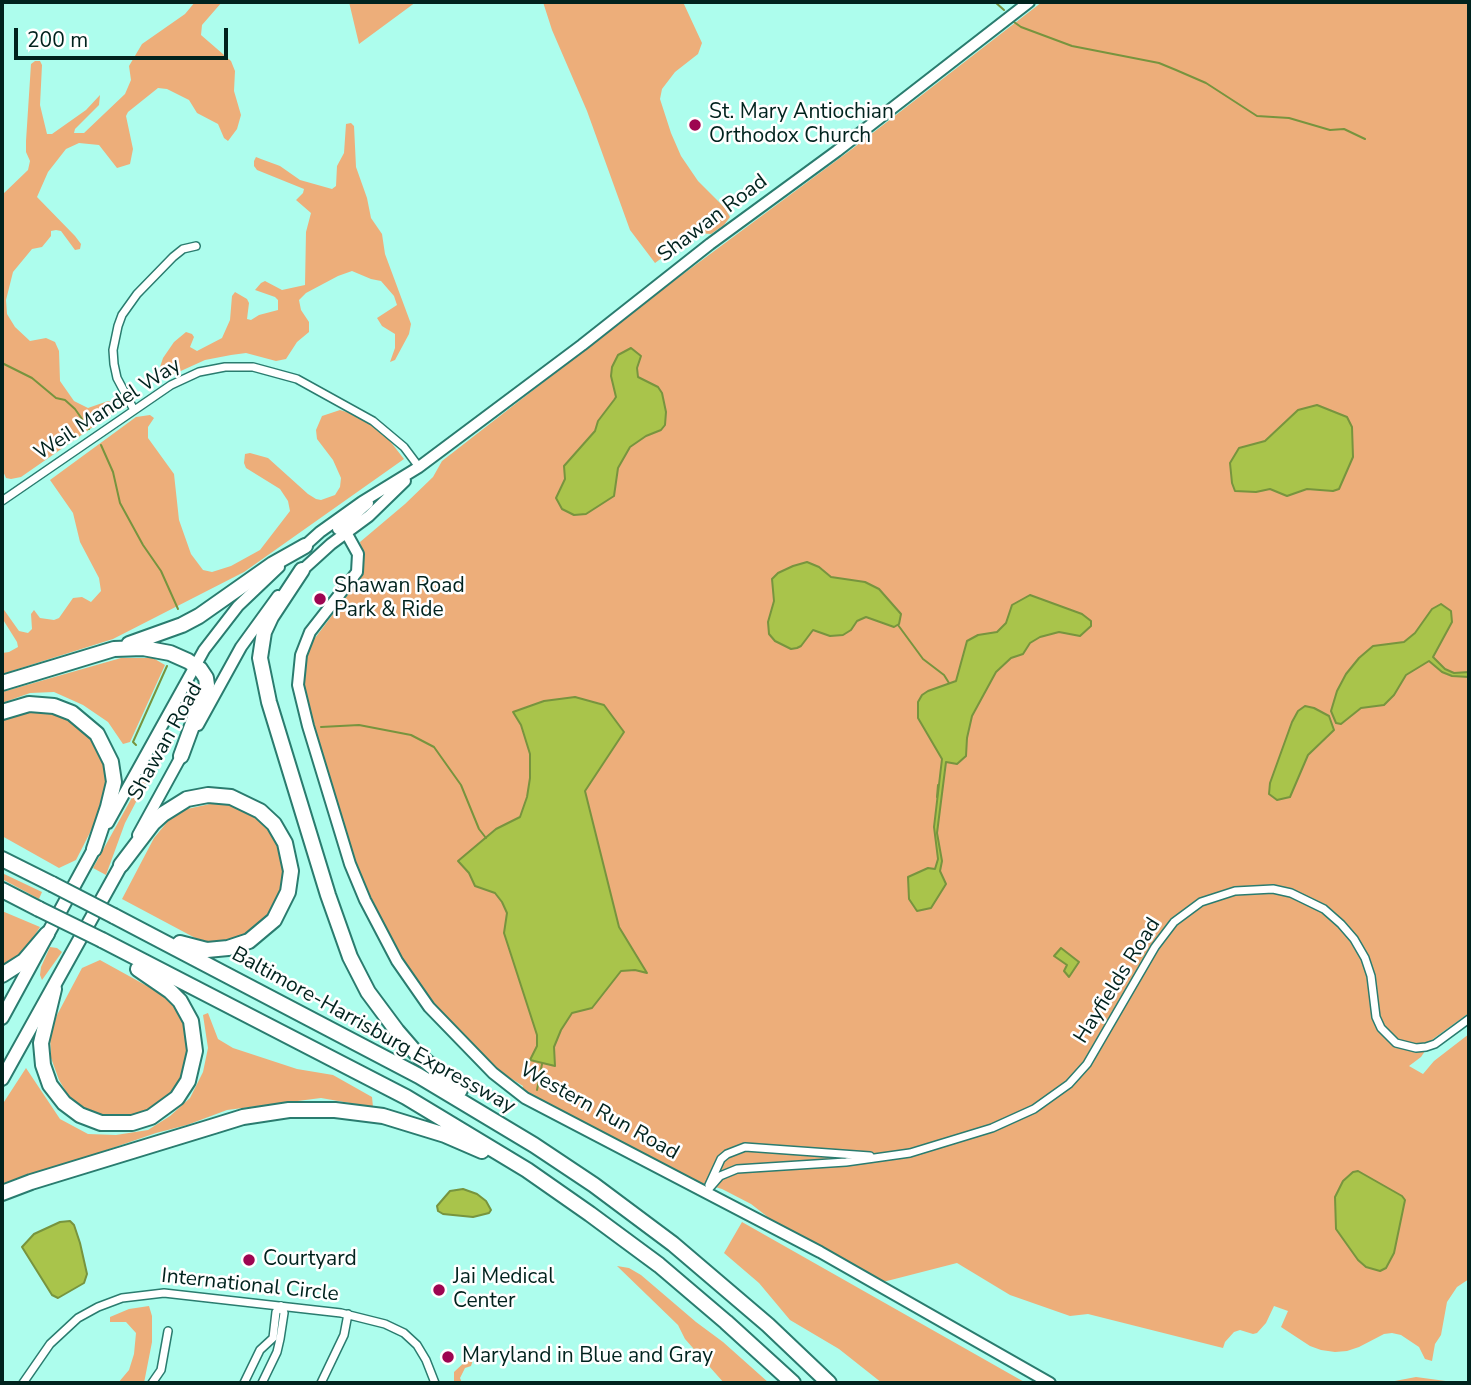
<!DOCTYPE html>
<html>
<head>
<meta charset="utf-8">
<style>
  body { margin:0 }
  #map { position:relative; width:1471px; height:1385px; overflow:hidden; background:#adfded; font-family:"Nunito Sans",sans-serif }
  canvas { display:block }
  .frame { position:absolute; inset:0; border:4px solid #01231e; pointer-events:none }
  .scale { position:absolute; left:14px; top:28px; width:214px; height:32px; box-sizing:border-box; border:4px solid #01231e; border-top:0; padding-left:9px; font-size:21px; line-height:24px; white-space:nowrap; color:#01231e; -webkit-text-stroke:5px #fff; paint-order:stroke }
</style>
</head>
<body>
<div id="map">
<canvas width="1471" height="1385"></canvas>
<div class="frame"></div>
<div class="scale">200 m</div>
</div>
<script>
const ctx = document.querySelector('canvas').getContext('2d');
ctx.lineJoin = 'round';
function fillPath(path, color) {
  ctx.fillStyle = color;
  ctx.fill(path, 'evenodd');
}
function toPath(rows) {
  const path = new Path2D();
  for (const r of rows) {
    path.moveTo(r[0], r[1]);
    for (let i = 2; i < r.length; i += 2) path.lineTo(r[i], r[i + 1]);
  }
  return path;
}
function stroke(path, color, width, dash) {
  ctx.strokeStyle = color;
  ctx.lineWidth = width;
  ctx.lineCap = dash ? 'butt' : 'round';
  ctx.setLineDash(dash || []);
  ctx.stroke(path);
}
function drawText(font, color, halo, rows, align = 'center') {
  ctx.font = font + ' "Nunito Sans",sans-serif';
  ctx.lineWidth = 5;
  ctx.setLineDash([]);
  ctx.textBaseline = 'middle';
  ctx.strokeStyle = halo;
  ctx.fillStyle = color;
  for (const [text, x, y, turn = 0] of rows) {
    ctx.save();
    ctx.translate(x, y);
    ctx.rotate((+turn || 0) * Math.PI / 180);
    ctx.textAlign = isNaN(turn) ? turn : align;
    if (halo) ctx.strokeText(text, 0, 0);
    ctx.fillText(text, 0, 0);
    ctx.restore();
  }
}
fillPath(toPath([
  [195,2,222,2,202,25,201,35,231,61,235,71,234,91,241,115,237,129,228,141,224,138,218,124,197,113,189,100,167,89,158,88,128,112,126,116,133,149,130,164,117,168,99,145,79,143,66,149,48,172,37,197,75,236,81,244,80,249,75,250,61,231,56,230,51,231,51,236,42,247,32,249,13,272,6,300,7,314,15,327,30,341,46,338,55,342,59,351,60,381,74,401,88,408,108,401,116,404,114,412,106,418,21,477,11,479,6,478,2,469,2,195,28,170,30,161,26,152,26,141,31,64,35,61,40,61,42,65,40,105,47,134,52,134,86,110,100,95,99,105,75,129,74,133,84,133,125,94,131,80,129,66,142,44,185,14],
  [349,2,416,2,359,44],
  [543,2,683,2,702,43,698,54,675,72,662,89,660,99,671,133,681,156,698,181,725,208,730,217,724,225,711,234,696,233,655,263,630,230,587,111,552,30],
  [1042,2,1469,2,1469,1013,1433,1039,1421,1057,1409,1066,1423,1074,1434,1061,1469,1034,1469,1279,1457,1287,1447,1302,1441,1335,1435,1344,1432,1361,1425,1359,1419,1347,1401,1335,1392,1333,1384,1334,1359,1347,1347,1351,1335,1352,1321,1350,1310,1346,1281,1327,1288,1311,1274,1306,1266,1323,1257,1333,1253,1334,1240,1330,1234,1332,1225,1342,1223,1348,1088,1314,1070,1316,1010,1295,957,1263,883,1282,782,1228,751,1204,722,1189,698,1182,521,1092,523,1086,491,1066,423,992,380,924,354,862,311,723,302,684,302,671,309,646,358,581,364,561,360,542,405,504,433,477,442,461,667,286,852,149],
  [351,123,354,126,356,167,367,198,371,218,382,234,385,254,411,324,409,334,395,360,390,362,395,348,395,334,382,326,377,318,397,305,394,296,381,281,371,279,352,271,338,276,306,293,299,300,301,310,309,322,309,332,297,342,286,359,276,361,246,353,231,355,205,360,172,375,162,377,160,367,163,358,174,342,186,332,192,334,194,337,190,347,197,351,222,338,230,320,232,296,235,292,247,299,249,303,247,319,251,320,259,315,278,310,278,300,275,297,255,290,261,283,265,281,282,290,305,285,306,232,311,213,296,200,303,193,304,189,257,170,254,166,254,161,256,157,261,159,280,166,300,180,332,189,336,186,337,166,344,153,346,124],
  [340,410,350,413,375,426,386,436,404,459,244,572,113,639,2,674,2,653,9,652,18,647,17,642,2,618,2,607,19,631,28,633,32,629,31,614,34,610,40,618,54,620,59,618,73,598,82,597,91,602,101,591,99,578,80,542,73,513,50,480,136,417,150,415,154,418,148,427,148,438,174,474,179,520,191,554,203,570,212,572,231,566,260,550,290,511,288,501,280,489,246,468,244,463,245,454,250,453,268,458,308,494,316,499,321,500,335,495,340,487,341,478,333,460,317,439,316,430,322,416],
  [121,658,153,658,165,665,130,742,123,744,108,722,83,705,54,692,30,693,2,703,2,692],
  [28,711,44,711,74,721,87,733,97,747,105,769,106,792,100,813,76,860,59,868,2,836,2,720],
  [156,754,159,758,125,823,106,875,93,868],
  [210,804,227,804,244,808,259,817,279,841,288,877,276,909,253,934,221,943,199,940,122,899,154,838,168,821,187,809],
  [2,873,42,892,39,899,2,879],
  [2,911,40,927,27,947,15,959,2,966],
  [50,947,57,948,62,952,42,980,40,975,41,967],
  [100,960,167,997,182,1014,189,1029,190,1062,176,1090,147,1112,127,1118,111,1118,82,1107,68,1095,59,1080,51,1058,50,1036,57,1015,82,968],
  [208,1013,218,1039,233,1048,297,1069,333,1075,372,1097,373,1107,321,1098,227,1110,187,1125,156,1133,2,1186,2,1105,26,1068,60,1119,88,1134,116,1135,148,1130,170,1116,190,1098,203,1072,208,1048,203,1015],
  [742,1222,1026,1383,882,1383,839,1349,790,1320,759,1283,724,1253],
  [617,1266,629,1268,641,1275,696,1322,723,1342,769,1383,724,1383,685,1339,678,1325],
  [149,1306,152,1316,152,1342,144,1383,118,1383,129,1370,134,1354,136,1333,126,1322,110,1322,110,1317,129,1309],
  [468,1359,473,1360,471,1366,465,1368,460,1378,462,1383,454,1383,454,1372],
  [1416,1377,1453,1382,1469,1382,1469,1383,1384,1383]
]), '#edae7a');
const water = toPath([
  [631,348,641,356,637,368,638,377,658,387,662,393,666,412,665,425,661,430,646,436,630,447,618,468,614,496,586,514,574,515,562,509,556,498,565,479,564,466,595,431,598,421,614,400,616,397,611,376,612,367,618,355,631,348],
  [1317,405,1347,417,1352,427,1353,457,1339,489,1333,491,1307,489,1287,496,1270,489,1256,492,1235,491,1232,483,1230,463,1239,448,1265,441,1298,410,1317,405],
  [807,562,819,567,831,577,865,582,879,589,901,614,899,624,894,627,866,617,857,621,851,630,843,635,830,636,813,630,801,646,797,648,791,649,775,641,769,634,768,622,774,601,772,579,778,573,793,566,807,562],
  [1030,595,1082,614,1091,621,1091,626,1080,636,1059,632,1040,637,1030,643,1023,654,1011,658,996,672,972,716,967,738,966,756,957,764,946,762,937,833,942,861,940,871,946,884,931,908,917,911,909,899,908,877,928,868,935,869,938,859,934,827,942,759,918,718,918,702,922,695,928,691,956,681,967,641,978,635,997,632,1006,623,1012,605,1030,595],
  [1441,604,1451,611,1452,622,1433,657,1445,669,1454,673,1469,672,1469,677,1452,676,1442,672,1429,661,1406,675,1394,695,1384,705,1361,708,1341,724,1336,723,1331,711,1337,691,1346,674,1359,658,1373,646,1404,642,1415,633,1432,609,1441,604],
  [575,697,604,705,624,732,585,791,619,927,647,973,635,970,621,971,592,1008,572,1013,561,1030,554,1047,555,1066,530,1060,537,1046,537,1035,504,933,507,913,502,902,495,893,475,886,469,873,458,861,496,829,520,817,527,797,530,778,530,754,521,725,513,712,544,701,575,697],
  [1305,706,1314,708,1329,716,1334,730,1308,755,1290,797,1277,800,1269,794,1270,783,1292,722,1298,711,1305,706],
  [1061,948,1079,962,1069,977,1064,971,1067,965,1054,956,1061,948],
  [1358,1171,1402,1196,1405,1200,1394,1253,1386,1268,1380,1271,1366,1267,1358,1260,1336,1229,1335,1197,1343,1181,1353,1172,1358,1171],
  [463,1189,477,1194,486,1201,491,1210,489,1213,473,1217,443,1214,438,1211,437,1206,450,1191,463,1189],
  [70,1221,74,1225,80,1243,87,1274,84,1283,58,1298,52,1295,22,1247,34,1234,60,1222,70,1221]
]);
fillPath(water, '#a9c44b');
stroke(water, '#77943e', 2);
stroke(toPath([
  [995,2,1004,10],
  [1014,22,1021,27,1072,46,1159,63,1176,70,1206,83,1257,116,1289,118,1330,130,1344,129,1365,139],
  [2,363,32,378,56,398,65,400,75,409,89,429],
  [101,445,113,472,120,503,143,545,161,571,178,609],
  [898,625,923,659,944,675,949,683],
  [321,727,359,725,411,735,434,747,461,785,479,829,486,838],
  [136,745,133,742,167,666],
  [937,797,938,785],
  [537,1090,542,1064]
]), '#77943e', 2);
const street = toPath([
  [134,410,117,378,114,364,113,350,118,326,122,315,137,294,173,257,183,249,196,246],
  [2,501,171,385,199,372,225,367,253,367,297,379,373,421,404,447,419,467],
  [709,1185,721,1159,727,1154,745,1147,870,1156],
  [707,1191,720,1176,737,1169,846,1162,910,1153,992,1128,1034,1109,1069,1084,1087,1064,1155,947,1174,922,1201,902,1235,891,1273,889,1291,893,1324,909,1341,924,1354,939,1365,958,1371,976,1376,1017,1381,1028,1396,1043,1416,1048,1426,1047,1435,1044,1469,1019],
  [23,1383,50,1344,78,1318,98,1307,122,1298,164,1293,341,1313,385,1324,404,1333,417,1345,426,1360,435,1383],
  [152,1383,161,1370,168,1331],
  [244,1383,260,1350,273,1338,276,1312,281,1306],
  [262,1383,277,1352,280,1339,284,1313,281,1306],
  [321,1383,344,1335,348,1314]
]);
const secondary = toPath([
  [343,527,358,554,357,572,310,632,301,655,298,685,308,726,350,864,365,900,397,961,429,1007,493,1073,525,1098,820,1252,1050,1383],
  [338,529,368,503],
  [299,551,320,532,362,502,419,467,582,345,710,244,837,151,1029,2],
  [298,574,331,544,369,516,405,481],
  [198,725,241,647,278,596],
  [108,823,204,650,238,606,279,567],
  [138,835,184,751]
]);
const primary = toPath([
  [2,1018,94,849],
  [2,1079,121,865]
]);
const highway = toPath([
  [302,570,271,617,264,632,260,658,269,702,328,895,350,957,368,992,397,1031,416,1053,460,1090],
  [129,644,182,625,199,616,273,564,305,546],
  [2,683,114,649,143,648,170,653,188,661,200,669,206,678,207,685,181,756],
  [2,712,29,704,54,706,72,713,97,734,111,762,114,782,108,807,94,849],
  [2,859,52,884],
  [121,865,153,823,163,814,187,799,208,795,231,797,260,811,274,824,285,843,291,871,288,892,274,920,249,941,228,948,207,950,180,943],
  [2,890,39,909],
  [114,916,419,1076,534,1145,594,1185,673,1244,768,1325,829,1383],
  [102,940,406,1097,527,1170,590,1214,659,1265,726,1322,793,1383],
  [2,975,24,961,47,934],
  [54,989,41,1043,43,1065,50,1085,64,1103,80,1115,101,1123,132,1123,151,1117,177,1098,188,1081,195,1051,191,1021,180,1001,170,991,138,969],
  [2,1193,31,1182,214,1126,243,1117,289,1110,335,1110,383,1116,445,1135,482,1151]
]);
stroke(street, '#2a7c6f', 10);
stroke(secondary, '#2a7c6f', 14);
stroke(primary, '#2a7c6f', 16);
stroke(highway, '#2a7c6f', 18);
stroke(street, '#fff', 7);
stroke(secondary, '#fff', 10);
stroke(primary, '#fff', 12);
stroke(highway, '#fff', 14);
const highwayBridge = toPath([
  [52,884,114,916],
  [39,909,102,940]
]);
stroke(highwayBridge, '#2a7c6f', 18, []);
stroke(highwayBridge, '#fff', 14);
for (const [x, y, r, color] of [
  [695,125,7,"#9d0551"],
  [320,599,7,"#9d0551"],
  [249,1260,7,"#9d0551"],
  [439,1290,7,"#9d0551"],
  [448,1357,7,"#9d0551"]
]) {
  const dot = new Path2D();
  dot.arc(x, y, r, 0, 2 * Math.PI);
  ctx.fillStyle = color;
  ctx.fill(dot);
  stroke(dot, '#fff', 2.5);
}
drawText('21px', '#01231e', '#fff', [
  ["St. Mary Antiochian",709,113],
  ["Orthodox Church",709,137],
  ["Shawan Road",334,587],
  ["Park & Ride",334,611],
  ["Courtyard",263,1260],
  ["Jai Medical",453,1278],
  ["Center",453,1302],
  ["Maryland in Blue and Gray",462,1357]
], 'left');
drawText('21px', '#01231e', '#fff', [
  ["Shawan Road",713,219,-37],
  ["Weil Mandel Way",108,410,-33],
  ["Shawan Road",166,742,-61],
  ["Hayfields Road",1118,981,-58],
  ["Baltimore-Harrisburg Expressway",373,1031,29],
  ["Western Run Road",599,1112,29],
  ["International Circle",250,1286,6]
]);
</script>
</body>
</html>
